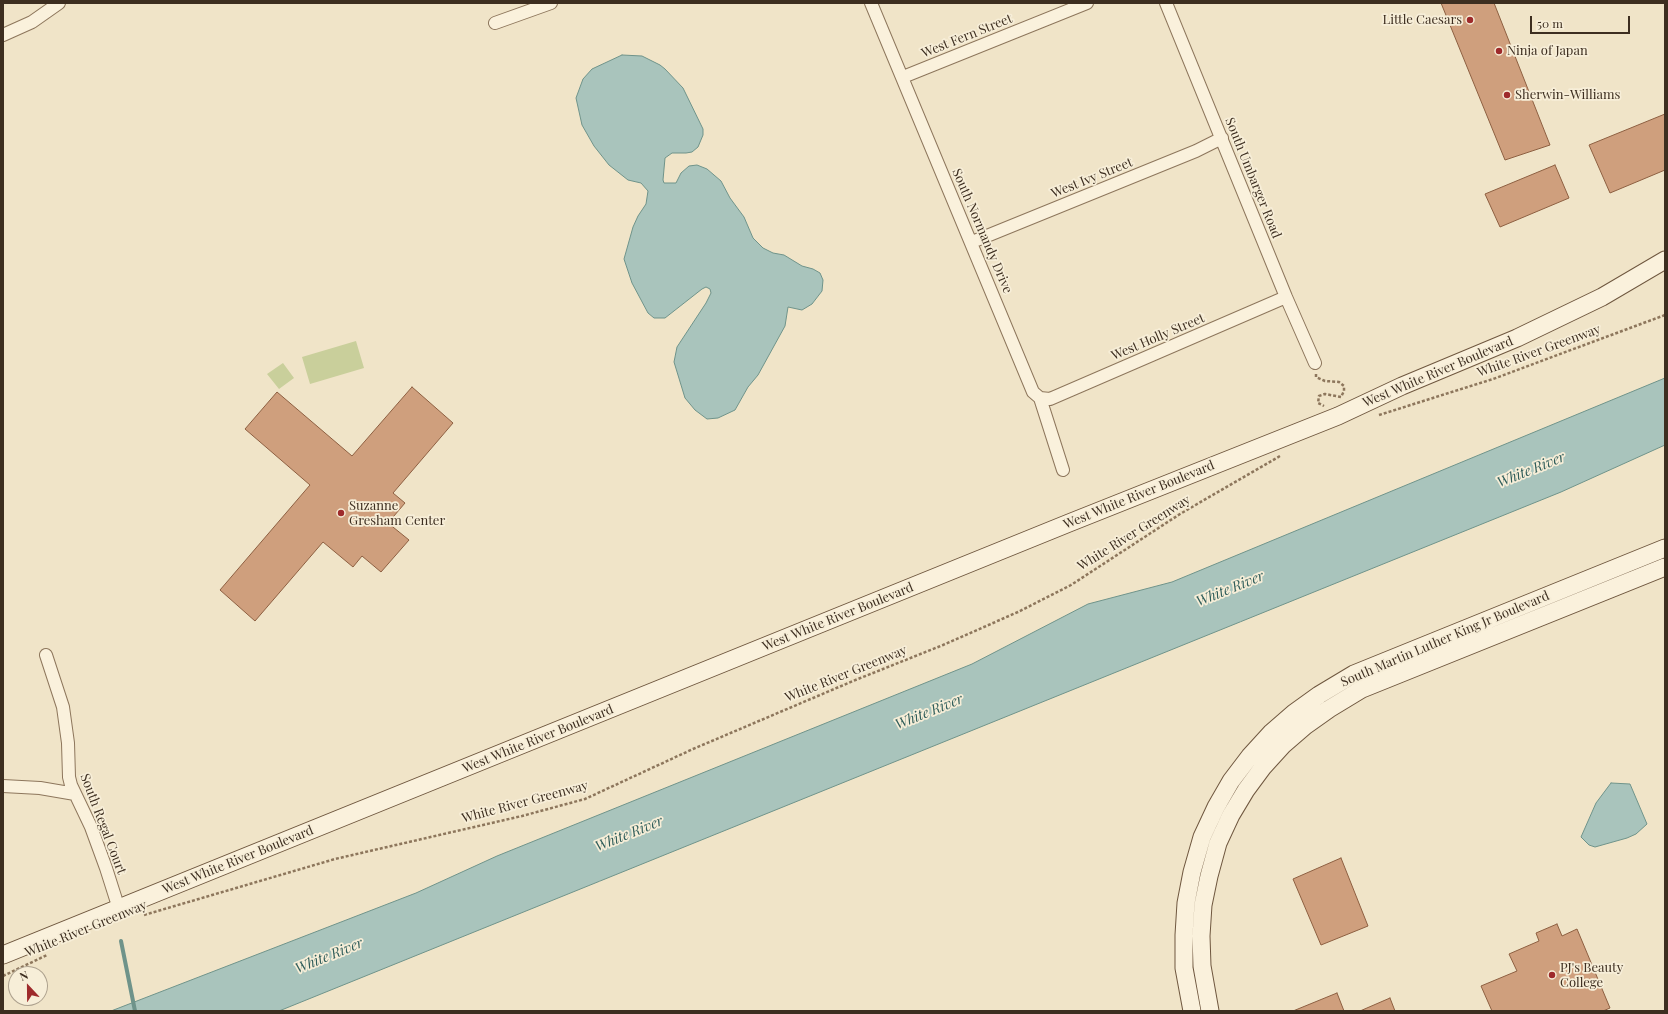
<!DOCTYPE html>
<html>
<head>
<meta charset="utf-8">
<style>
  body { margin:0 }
  #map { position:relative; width:1668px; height:1014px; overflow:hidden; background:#f0e4c8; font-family:"Playfair Display",serif }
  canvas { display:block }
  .frame { position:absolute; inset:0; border:4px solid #3d2e20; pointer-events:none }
  .north { position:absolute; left:8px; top:966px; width:40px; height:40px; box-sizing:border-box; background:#f7eed8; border:1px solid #ada18e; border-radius:50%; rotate:338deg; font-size:11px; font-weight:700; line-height:16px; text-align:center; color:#3d2e20 }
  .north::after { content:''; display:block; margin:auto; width:14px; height:18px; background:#9e2a2b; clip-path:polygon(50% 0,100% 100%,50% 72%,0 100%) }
  .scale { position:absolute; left:1530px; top:16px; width:100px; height:18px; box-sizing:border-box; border:2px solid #3d2e20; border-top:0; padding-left:5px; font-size:12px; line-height:14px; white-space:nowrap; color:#3d2e20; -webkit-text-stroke:3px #f7eed8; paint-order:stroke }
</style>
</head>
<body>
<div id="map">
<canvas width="1668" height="1014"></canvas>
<div class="frame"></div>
<div class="north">N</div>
<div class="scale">50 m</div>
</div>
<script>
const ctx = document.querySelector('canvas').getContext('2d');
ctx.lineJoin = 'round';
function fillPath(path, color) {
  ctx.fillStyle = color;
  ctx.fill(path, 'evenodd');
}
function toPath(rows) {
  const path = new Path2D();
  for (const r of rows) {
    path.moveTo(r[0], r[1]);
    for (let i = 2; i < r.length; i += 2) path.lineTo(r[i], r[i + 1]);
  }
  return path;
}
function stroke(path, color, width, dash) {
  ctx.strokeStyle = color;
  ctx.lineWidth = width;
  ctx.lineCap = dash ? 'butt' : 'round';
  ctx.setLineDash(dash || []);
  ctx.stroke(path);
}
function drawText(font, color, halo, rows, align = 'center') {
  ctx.font = font + ' "Playfair Display",serif';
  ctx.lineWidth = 3.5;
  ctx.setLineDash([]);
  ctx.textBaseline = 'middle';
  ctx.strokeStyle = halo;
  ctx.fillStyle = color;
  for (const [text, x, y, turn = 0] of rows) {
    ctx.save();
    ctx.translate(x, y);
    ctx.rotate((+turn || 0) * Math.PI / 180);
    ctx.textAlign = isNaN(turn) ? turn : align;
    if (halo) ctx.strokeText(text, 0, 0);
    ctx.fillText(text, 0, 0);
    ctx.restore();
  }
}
fillPath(toPath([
  [356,341,364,368,310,384,302,357],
  [283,363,294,378,279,389,267,374]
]), '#c9cf9b');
const water = toPath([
  [622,55,642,56,660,65,665,69,683,88,703,129,703,135,698,147,692,152,686,153,672,153,665,158,663,180,664,183,676,183,681,173,689,166,697,165,707,169,721,181,730,198,744,217,753,238,763,248,773,253,784,255,802,266,813,269,820,273,823,280,822,291,812,304,802,310,788,307,785,326,758,375,748,387,735,410,718,418,707,419,695,410,685,398,674,362,677,347,706,303,711,293,710,289,706,287,702,289,665,318,654,318,648,313,632,283,624,259,633,227,638,216,646,204,648,191,641,183,628,180,609,165,594,146,582,125,576,98,583,79,592,69,622,55],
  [1665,378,1665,445,1561,492,279,1011,111,1011,416,893,497,856,972,664,1088,604,1172,582,1665,378],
  [1611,783,1630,784,1647,824,1636,834,1627,838,1595,847,1589,845,1581,837,1596,803,1611,783]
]);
fillPath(water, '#a9c4bc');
stroke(water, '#6f938a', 1);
stroke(toPath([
  [121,941,135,1011]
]), '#6f938a', 4);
const building = toPath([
  [1441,3,1494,3,1550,145,1505,160,1441,3],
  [1665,114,1665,170,1610,193,1589,145,1665,114],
  [1555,165,1569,198,1500,227,1485,194,1555,165],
  [412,387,453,423,393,493,405,503,388,523,409,540,381,572,362,556,353,567,323,542,255,621,220,590,310,485,245,429,277,392,352,456,412,387],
  [1341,858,1368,926,1321,945,1293,879,1341,858],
  [1557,924,1562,936,1577,929,1610,1008,1603,1011,1492,1011,1481,986,1517,971,1509,954,1539,941,1536,933,1557,924],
  [1337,993,1344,1011,1293,1011,1337,993],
  [1390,998,1395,1011,1360,1011,1390,998]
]);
fillPath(building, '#cf9f7d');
stroke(building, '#8d5f41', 1);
const street = toPath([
  [871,3,1033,392,1040,398,1063,470],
  [1166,3,1286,297,1315,363],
  [495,23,551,3],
  [3,35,32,22,59,3],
  [903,77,1087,3],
  [972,242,1196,151,1222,138],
  [1040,398,1050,399,1286,297],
  [46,655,63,707,68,743,69,777,71,785,91,827,106,868,119,909],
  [3,786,40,788,75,794]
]);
const secondary = toPath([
  [3,955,1069,523,1338,416,1402,386,1517,338,1602,297,1665,260],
  [1192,1011,1184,968,1184,935,1186,903,1192,872,1202,837,1216,807,1231,781,1250,756,1271,733,1294,713,1319,695,1354,674,1665,548],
  [1210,1011,1202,966,1201,936,1203,905,1209,876,1218,843,1231,815,1246,790,1263,767,1283,745,1305,726,1329,709,1362,689,1665,567]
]);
stroke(street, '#8d765c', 14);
stroke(secondary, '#6f573f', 19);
stroke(toPath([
  [1316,374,1316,377,1325,381,1339,382,1344,386,1344,391,1341,397,1325,394,1319,396,1318,403,1324,406],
  [1379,415,1493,379,1665,315],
  [144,915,335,859,522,816,585,799,693,749,853,681,943,645,1018,612,1071,585,1180,514,1280,456],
  [3,976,47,955]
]), '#8d765c', 2.5, [3, 2]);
stroke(street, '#faf1dc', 12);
stroke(secondary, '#faf1dc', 17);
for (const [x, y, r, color] of [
  [1470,20,4,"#9e2a2b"],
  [1499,51,4,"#9e2a2b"],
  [1507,95,4,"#9e2a2b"],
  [341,513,4,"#9e2a2b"],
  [1552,975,4,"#9e2a2b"]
]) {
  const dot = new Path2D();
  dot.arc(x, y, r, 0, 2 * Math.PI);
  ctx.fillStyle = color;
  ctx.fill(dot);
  stroke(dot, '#f7eed8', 1.5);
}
drawText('13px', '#3d2e20', '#f7eed8', [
  ["Little Caesars",1462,20,"right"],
  ["Ninja of Japan",1507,51],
  ["Sherwin-Williams",1515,95],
  ["Suzanne",349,506],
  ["Gresham Center",349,521],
  ["PJ's Beauty",1560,968],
  ["College",1560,983]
], 'left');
drawText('13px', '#3d2e20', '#f7eed8', [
  ["West Fern Street",967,36,-22],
  ["West Ivy Street",1092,178,-22],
  ["South Umbarger Road",1253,178,68],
  ["South Normandy Drive",982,231,67],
  ["West Holly Street",1158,337,-23],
  ["White River Greenway",1539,351,-20],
  ["West White River Boulevard",1438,372,-23],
  ["West White River Boulevard",1139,495,-22],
  ["White River Greenway",1134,533,-32],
  ["West White River Boulevard",838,617,-22],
  ["South Martin Luther King Jr Boulevard",1445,639,-23],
  ["White River Greenway",846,674,-22],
  ["West White River Boulevard",538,739,-22],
  ["White River Greenway",525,802,-15],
  ["South Regal Court",103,824,69],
  ["West White River Boulevard",238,860,-22],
  ["White River Greenway",86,929,-22]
]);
drawText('italic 14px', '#2f5d5a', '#f7eed8', [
  ["White River",1531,470,-22],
  ["White River",1230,589,-22],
  ["White River",929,712,-22],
  ["White River",629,834,-22],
  ["White River",329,956,-22]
]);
</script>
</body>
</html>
